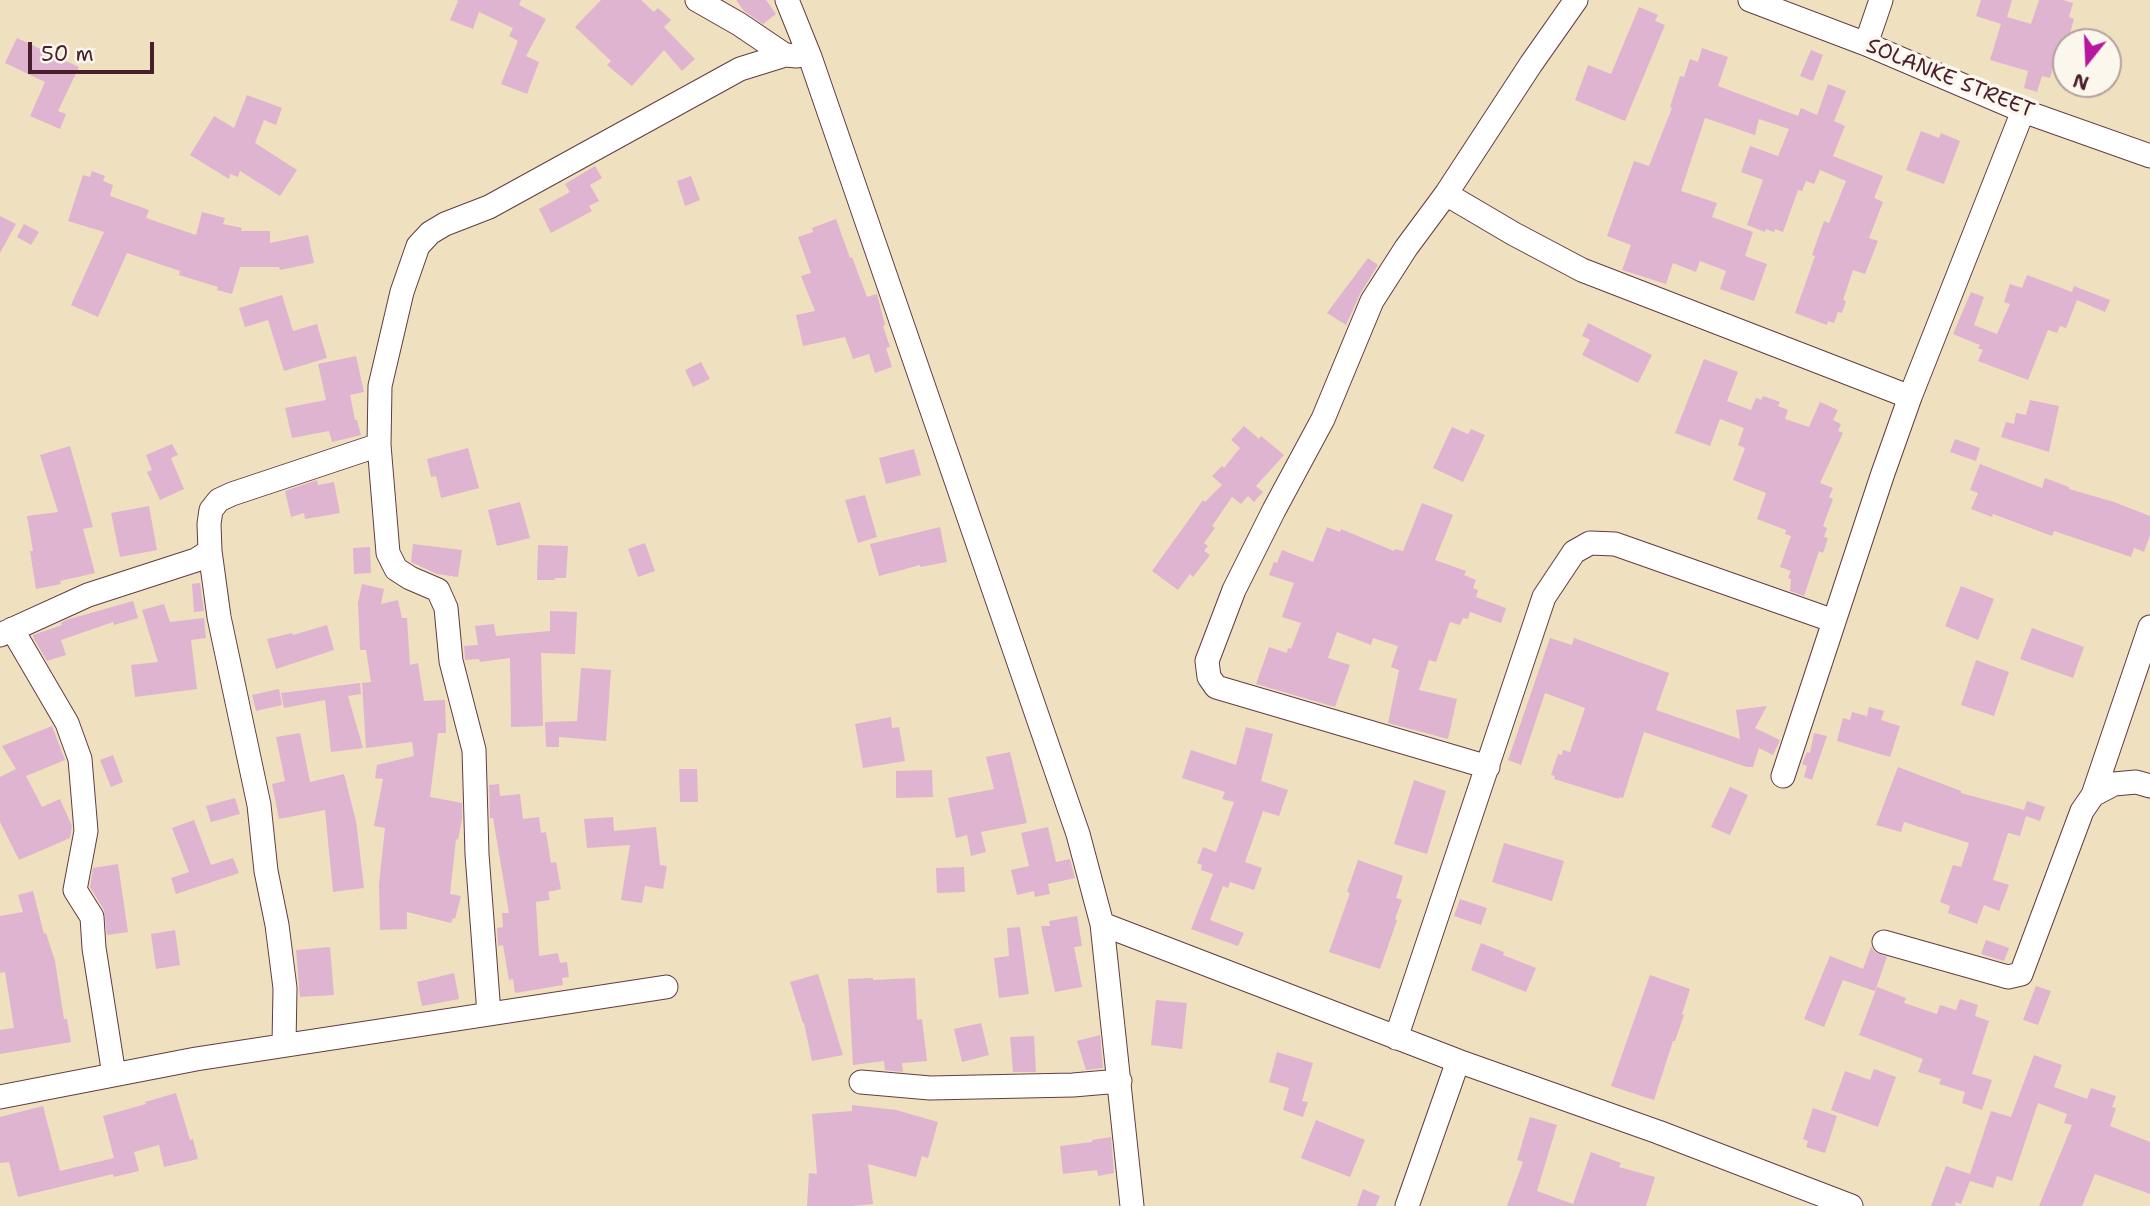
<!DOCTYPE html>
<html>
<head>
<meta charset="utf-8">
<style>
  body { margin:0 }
  #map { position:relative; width:2150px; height:1206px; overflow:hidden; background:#efe0c0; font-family:"Shantell Sans",sans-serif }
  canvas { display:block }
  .north { position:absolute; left:2052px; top:28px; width:70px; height:70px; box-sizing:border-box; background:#fbf7ec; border:2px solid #b4a19f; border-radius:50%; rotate:198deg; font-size:19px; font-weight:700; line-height:28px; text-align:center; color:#4a1f2b }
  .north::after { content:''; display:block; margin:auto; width:24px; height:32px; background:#b5179e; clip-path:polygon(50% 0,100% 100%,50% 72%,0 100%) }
  .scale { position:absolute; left:28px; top:42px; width:126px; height:32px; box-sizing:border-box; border:4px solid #4a1f2b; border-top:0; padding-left:9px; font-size:21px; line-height:24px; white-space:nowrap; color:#4a1f2b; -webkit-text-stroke:5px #fbf7ec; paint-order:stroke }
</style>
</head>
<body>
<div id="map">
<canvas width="2150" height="1206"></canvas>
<div class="north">N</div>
<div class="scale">50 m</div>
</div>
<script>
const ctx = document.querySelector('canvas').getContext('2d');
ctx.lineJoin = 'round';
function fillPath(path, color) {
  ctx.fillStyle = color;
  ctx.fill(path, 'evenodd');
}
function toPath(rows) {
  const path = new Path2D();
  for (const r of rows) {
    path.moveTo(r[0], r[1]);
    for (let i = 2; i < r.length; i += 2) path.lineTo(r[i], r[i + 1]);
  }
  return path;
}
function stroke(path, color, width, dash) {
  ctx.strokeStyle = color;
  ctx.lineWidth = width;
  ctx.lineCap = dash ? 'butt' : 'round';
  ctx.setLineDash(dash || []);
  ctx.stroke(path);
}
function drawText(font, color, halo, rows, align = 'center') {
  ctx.font = font + ' "Shantell Sans",sans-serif';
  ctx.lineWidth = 7;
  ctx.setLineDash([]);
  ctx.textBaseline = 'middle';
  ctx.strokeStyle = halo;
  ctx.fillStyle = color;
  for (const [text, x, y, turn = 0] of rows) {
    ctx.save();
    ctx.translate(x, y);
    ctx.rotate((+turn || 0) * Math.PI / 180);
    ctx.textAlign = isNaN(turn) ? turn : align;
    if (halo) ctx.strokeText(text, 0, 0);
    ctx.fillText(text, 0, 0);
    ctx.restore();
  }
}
fillPath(toPath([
  [456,0,521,0,519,5,546,19,526,56,539,62,527,94,501,84,518,41,509,36,513,28,479,12,473,29,450,20,458,1],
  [601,0,641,0,654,12,658,8,671,20,664,27,695,59,682,71,664,50,632,86,607,65,611,61,575,27],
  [736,0,766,0,776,14,763,24,744,11],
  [1981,0,2012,0,2007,17,2031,24,2039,0,2063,0,2073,3,2069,17,2074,19,2061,66,2054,64,2050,78,2042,76,2037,92,2024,88,2028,71,1990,60,2001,24,1976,16],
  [1639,7,1658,15,1655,21,1665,25,1625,121,1575,100,1588,65,1611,74],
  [17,38,79,67,58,111,66,114,60,129,30,116,45,82,5,63],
  [1702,48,1728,57,1718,86,1798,116,1801,108,1817,115,1828,84,1846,91,1834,121,1845,126,1833,156,1883,176,1874,198,1883,202,1869,238,1878,241,1865,274,1853,270,1843,300,1846,301,1842,313,1838,312,1834,323,1828,321,1827,325,1795,313,1815,256,1812,255,1824,221,1829,223,1846,181,1820,170,1814,184,1806,181,1802,191,1798,190,1783,232,1775,229,1774,232,1766,229,1765,232,1747,225,1763,180,1741,172,1750,146,1778,156,1789,129,1759,119,1755,135,1705,118,1681,191,1717,203,1712,217,1753,232,1745,256,1767,264,1754,301,1720,289,1726,271,1700,261,1696,272,1673,263,1666,284,1622,270,1631,245,1607,236,1634,161,1649,166,1672,108,1670,107,1680,76,1684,77,1690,59,1698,62],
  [1811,50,1823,55,1813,81,1800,76],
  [247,95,282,108,276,125,264,120,255,143,297,170,280,196,240,171,238,177,230,174,229,179,190,155,214,116,234,128],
  [1921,131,1939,138,1941,133,1960,141,1944,184,1906,170],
  [595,166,602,178,590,185,599,201,589,206,592,211,551,233,539,209,570,192,565,184],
  [92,171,105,176,103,181,113,185,110,196,149,210,146,218,196,235,202,212,225,218,223,224,242,228,241,231,270,231,270,243,308,235,314,263,280,270,279,267,240,267,232,294,217,290,218,287,179,275,180,271,127,253,98,317,71,305,104,232,68,221,83,175,90,177],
  [691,176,700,200,685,206,677,181],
  [0,216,16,224,0,253],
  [836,219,850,258,852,257,867,297,877,294,885,325,883,326,890,347,886,348,892,367,875,373,869,354,853,359,845,337,803,346,796,315,815,311,801,276,811,273,798,237,813,232,812,228],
  [24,224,39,232,31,245,17,237],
  [1368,258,1378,265,1360,294,1346,325,1327,313],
  [2027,275,2072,292,2074,286,2110,300,2105,312,2077,300,2066,328,2060,326,2057,333,2048,330,2028,380,1978,361,1983,350,1978,348,1980,345,1953,334,1971,292,1984,297,1974,325,1997,334,2010,304,2004,302,2010,284,2022,288],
  [282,295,293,331,317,324,327,358,284,371,268,320,245,327,239,308],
  [1588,323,1652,355,1638,383,1582,355,1590,340,1582,336],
  [356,356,364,392,350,395,355,420,357,420,361,435,332,442,329,431,292,438,285,408,326,400,318,364],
  [1704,359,1738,372,1727,401,1751,410,1756,398,1761,400,1763,396,1780,402,1778,406,1788,410,1785,419,1809,427,1820,402,1838,410,1833,420,1841,424,1838,431,1843,433,1820,483,1833,488,1829,497,1833,499,1823,526,1827,528,1824,537,1828,538,1823,553,1819,551,1804,596,1790,591,1791,579,1788,578,1791,571,1780,567,1791,536,1785,534,1786,530,1757,519,1766,493,1733,480,1745,448,1738,445,1744,428,1720,419,1710,446,1675,433],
  [701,362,710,379,693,387,685,370],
  [2030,400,2059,406,2049,452,2001,437,2006,422,2014,424,2016,413,2026,415],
  [1244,426,1259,439,1261,436,1284,455,1256,486,1263,492,1254,502,1248,496,1241,504,1232,497,1212,526,1215,528,1204,543,1208,546,1204,551,1210,555,1193,577,1190,574,1178,590,1152,571,1203,500,1205,502,1222,485,1212,476,1222,466,1224,468,1240,448,1231,440],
  [1452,427,1468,434,1471,429,1485,435,1463,482,1433,468],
  [1955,439,1980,448,1976,461,1950,452],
  [172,444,178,455,171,458,184,489,160,500,147,472,152,470,146,455],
  [70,446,93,527,83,529,95,573,60,581,61,584,36,589,30,551,33,551,27,516,58,512,40,455],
  [468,448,479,488,441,498,436,476,431,477,427,459],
  [914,449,921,475,886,484,879,458],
  [1980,464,2042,488,2045,478,2069,487,2069,489,2114,502,2150,516,2150,535,2144,552,2134,548,2131,557,2054,531,2052,536,1993,514,1992,517,1971,509,1978,493,1970,490],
  [317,480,318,485,334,482,340,513,305,519,304,513,291,517,285,491],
  [865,495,877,537,858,543,845,500],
  [520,502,530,538,497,546,488,510],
  [1422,503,1453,515,1435,560,1466,571,1464,575,1476,580,1473,588,1478,590,1476,597,1506,608,1501,623,1470,612,1468,619,1463,618,1460,625,1450,622,1436,662,1429,660,1419,690,1457,699,1448,739,1388,723,1399,670,1391,667,1398,646,1373,638,1371,645,1337,632,1328,658,1350,665,1335,707,1256,684,1269,647,1287,653,1288,648,1291,649,1301,623,1282,617,1294,583,1269,575,1274,562,1277,563,1282,550,1313,562,1327,527,1340,532,1341,529,1394,551,1395,549,1403,551],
  [149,506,157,550,120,557,111,513],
  [940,527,947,562,920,567,920,565,879,576,870,544],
  [645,543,655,571,638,577,628,549],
  [413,544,462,550,458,577,437,574,411,562],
  [538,545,568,546,566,578,555,578,554,580,537,580],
  [370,547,371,573,354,574,353,548],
  [200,583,204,611,194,612,192,584],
  [362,584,384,589,381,604,398,600,402,618,407,618,410,665,418,663,424,701,445,700,446,733,438,733,430,797,462,803,462,819,458,840,456,839,450,894,461,896,455,919,453,918,451,923,407,912,407,929,380,930,379,884,385,828,374,826,383,779,375,778,377,765,414,756,412,742,366,748,362,683,371,682,366,650,360,650,358,603],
  [1961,586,1994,599,1978,640,1945,626],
  [133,601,138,618,114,625,113,622,61,640,66,655,47,661,34,639,33,635,62,625,61,623,66,620],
  [164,604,170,622,204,618,206,638,191,640,197,689,135,697,131,665,158,662,142,610],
  [550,611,577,612,575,654,541,653,543,726,511,727,510,658,480,662,479,659,465,660,464,646,478,645,475,626,494,624,496,636,550,631],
  [327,625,334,650,276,669,267,639,292,633,293,635],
  [2032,628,2084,647,2073,678,2020,659],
  [1550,638,1572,645,1574,638,1669,673,1656,710,1740,739,1736,710,1767,706,1755,728,1780,740,1773,755,1759,748,1753,767,1747,767,1644,732,1623,798,1619,797,1619,799,1554,779,1555,776,1551,775,1558,754,1562,755,1563,750,1570,752,1585,708,1545,693,1521,765,1508,760],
  [1976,660,2009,672,1994,716,1961,705],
  [581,668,611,670,606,741,559,737,559,747,546,747,545,722,577,721],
  [360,683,361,694,348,696,363,748,331,752,325,700,284,708,281,693],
  [279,689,282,705,256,711,252,695],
  [1869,707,1884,711,1881,720,1900,726,1890,757,1837,741,1843,718,1850,720,1852,712,1867,716],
  [891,717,892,728,899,727,905,761,863,768,855,724],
  [52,726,65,760,26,776,42,807,60,799,72,826,70,838,19,860,0,822,0,777,16,769,2,746],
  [1246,727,1273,734,1261,781,1288,790,1279,816,1263,811,1245,862,1262,868,1254,890,1230,882,1228,888,1223,886,1210,920,1244,933,1238,946,1191,929,1213,874,1201,870,1202,865,1197,863,1203,847,1216,852,1234,802,1222,799,1225,792,1182,778,1191,750,1236,765],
  [300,733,310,782,344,774,356,821,364,888,333,892,325,810,279,819,272,784,285,781,276,737],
  [1814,733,1827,736,1812,780,1804,777,1807,766,1802,764,1807,752,1810,753],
  [1010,752,1027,823,981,832,986,852,971,856,967,835,956,838,948,798,994,789,986,757],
  [113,755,123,782,111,787,100,760],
  [1898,767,1961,791,1961,793,2024,810,2027,801,2045,807,2040,821,2026,816,2020,836,2008,833,1993,880,2009,885,1999,911,1984,905,1977,924,1948,913,1950,906,1940,902,1953,865,1961,867,1969,843,1904,822,1901,832,1876,825],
  [679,769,697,769,698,802,680,802],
  [932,770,933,797,896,798,896,771],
  [1414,780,1446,791,1427,854,1394,844],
  [499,784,500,796,520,794,523,819,539,817,541,833,546,832,551,863,556,862,561,889,548,892,550,900,536,902,539,956,558,953,560,963,567,962,569,977,562,978,563,985,515,993,513,979,509,980,503,945,498,946,497,928,503,927,502,913,509,913,493,818,490,818,489,785],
  [1730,787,1748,795,1730,835,1711,827],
  [235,798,240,814,211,822,206,806],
  [613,817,614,831,656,827,660,865,667,866,663,889,645,886,642,903,621,900,630,845,587,848,584,819],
  [194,820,211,865,233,858,239,873,176,894,171,878,189,872,172,828],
  [1048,827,1056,862,1070,859,1075,878,1048,884,1050,894,1035,897,1034,891,1017,895,1011,870,1029,866,1021,833],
  [1504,843,1564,861,1552,901,1492,882],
  [1358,860,1403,876,1396,898,1402,900,1395,919,1397,920,1380,969,1329,952,1350,893,1347,892],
  [118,864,128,932,107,935,104,910,90,887,93,868],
  [964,867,965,892,937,893,936,868],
  [33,891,44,934,46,933,55,961,64,1019,67,1019,71,1042,0,1054,0,1030,14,1028,5,972,0,973,0,916,23,912,18,895],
  [1460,899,1487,908,1481,925,1454,916],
  [1077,916,1082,946,1074,947,1082,987,1055,992,1041,926,1050,926,1049,921],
  [1020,927,1029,994,999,998,994,958,1009,956,1007,928],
  [175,930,180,965,156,969,151,934],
  [1986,940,2009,948,2004,961,1981,954],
  [1481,943,1504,952,1503,955,1536,968,1526,992,1471,970],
  [330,947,334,995,300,997,296,950],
  [1871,947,1875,952,1887,957,1875,991,1843,980,1824,1027,1804,1019,1830,956,1863,969],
  [454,973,459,999,422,1006,417,982],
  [818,974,843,1055,812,1061,804,1023,803,1023,790,982],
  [1650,975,1690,989,1682,1014,1684,1015,1675,1041,1673,1041,1654,1100,1611,1086],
  [873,978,873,980,915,978,917,1020,922,1019,927,1061,902,1063,903,1072,885,1070,884,1061,853,1065,848,979],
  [2036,986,2051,991,2038,1025,2023,1020],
  [1877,987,1906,998,1904,1003,1937,1014,1940,1005,1956,1010,1960,999,1978,1005,1975,1016,1989,1021,1972,1074,1992,1080,1982,1110,1962,1103,1965,1092,1939,1084,1941,1079,1918,1072,1923,1059,1859,1035],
  [1156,1000,1187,1003,1182,1049,1151,1045],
  [981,1023,989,1055,962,1062,954,1029],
  [1100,1035,1103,1068,1086,1070,1077,1041],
  [1034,1036,1036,1072,1013,1072,1010,1037],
  [1277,1052,1313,1063,1302,1101,1308,1102,1303,1117,1283,1110,1289,1088,1269,1082],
  [2034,1055,2062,1065,2054,1087,2087,1099,2091,1088,2116,1096,2112,1107,2116,1108,2110,1126,2150,1142,2150,1194,2095,1174,2082,1206,2039,1206,2072,1125,2064,1123,2067,1114,2038,1103,2012,1181,1997,1176,1993,1188,1970,1181,1961,1204,1956,1202,1955,1206,1931,1206,1946,1166,1970,1174,1991,1111,2011,1117],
  [1874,1069,1896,1077,1878,1127,1831,1110,1845,1071,1870,1080],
  [176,1093,190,1140,193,1139,198,1159,164,1167,159,1145,134,1152,139,1171,114,1177,113,1174,18,1197,9,1162,0,1163,0,1117,43,1106,60,1171,114,1158,103,1116,146,1104,145,1102],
  [852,1105,896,1110,938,1122,928,1158,922,1156,916,1177,868,1164,873,1204,852,1206,807,1206,809,1173,817,1174,812,1114,852,1111],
  [1813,1108,1837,1116,1825,1153,1806,1147,1808,1141,1803,1139],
  [1530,1117,1557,1125,1537,1191,1573,1204,1591,1152,1621,1163,1619,1167,1655,1177,1646,1206,1507,1206,1523,1162,1517,1160],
  [1316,1120,1365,1140,1350,1177,1301,1158],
  [1111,1137,1114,1173,1098,1176,1097,1170,1063,1174,1060,1146,1092,1142,1092,1140],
  [1363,1189,1380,1196,1376,1206,1357,1206]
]), '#dfb4d0');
const minor = toPath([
  [697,0,739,24,785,55,797,56],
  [787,0,810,57,1078,834,1102,924,1132,1206],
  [1750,0,1866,44,2023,111,2150,156],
  [1866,44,1881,0],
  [1446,194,1514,234,1582,270,1910,397],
  [12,629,67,723,80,759,86,831,75,890,92,917,94,948,114,1075],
  [0,635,88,595,196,560,210,551],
  [1488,767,1216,687,1209,677,1207,661,1234,590,1274,510,1323,419,1372,301,1406,248,1446,194,1531,64,1576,0],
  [1783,776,1882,476,1910,397,2023,111],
  [2093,795,2114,784,2136,782,2150,786],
  [1102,924,1458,1061,1658,1132,1851,1206],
  [1884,942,2008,977,2021,974,2082,811,2093,795,2150,627],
  [489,1014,477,854,474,750,451,661,446,608,438,590,410,578,396,569,388,553,379,445,380,386,402,292,418,246,430,233,445,224,489,207,740,69,785,55],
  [1396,1038,1544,597,1574,552,1590,543,1615,544,1834,621],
  [284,1045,285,988,277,925,266,871,259,805,219,617,210,551,209,524,211,510,219,500,232,494,379,445],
  [861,1082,930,1088,1073,1085,1120,1081],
  [0,1097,196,1059,666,987],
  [1407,1206,1458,1061]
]);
stroke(minor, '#633c41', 25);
stroke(minor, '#fff', 23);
drawText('21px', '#4a1f2b', '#fbf7ec', [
  ["SOLANKE STREET",1950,79,22]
]);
</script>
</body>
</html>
